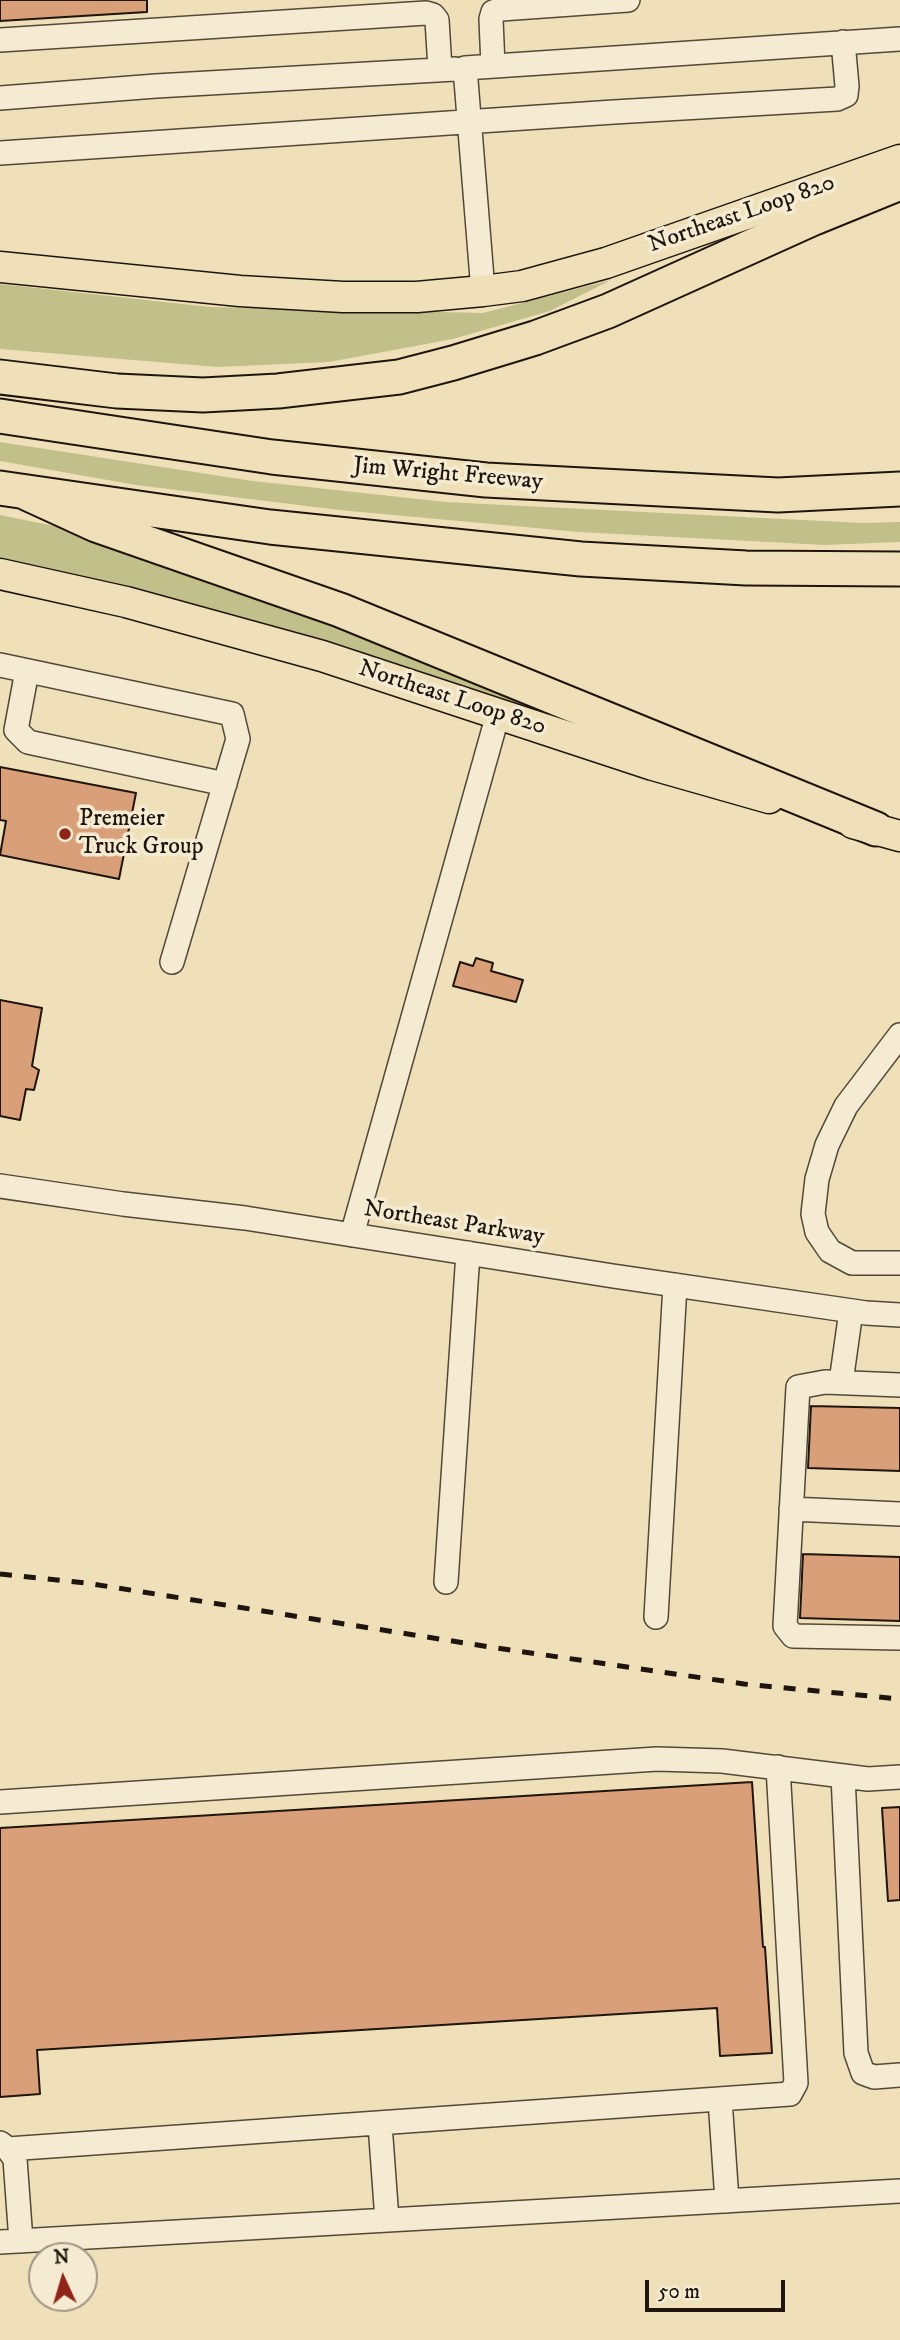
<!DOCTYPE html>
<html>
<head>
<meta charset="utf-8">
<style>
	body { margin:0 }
	#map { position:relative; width:900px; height:2340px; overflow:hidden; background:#f0e0b9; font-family:"IM FELL DW Pica",serif }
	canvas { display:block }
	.north { position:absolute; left:28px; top:2242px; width:70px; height:70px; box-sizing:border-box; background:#f5ebd2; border:2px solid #9f9584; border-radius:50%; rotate:356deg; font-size:19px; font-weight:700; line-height:28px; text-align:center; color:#1f150e }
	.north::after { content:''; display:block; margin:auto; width:24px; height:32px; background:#8f2418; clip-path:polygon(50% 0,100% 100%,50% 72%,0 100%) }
	.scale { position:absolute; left:645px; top:2280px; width:140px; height:32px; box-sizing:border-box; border:4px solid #1f150e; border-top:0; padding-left:9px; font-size:21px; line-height:24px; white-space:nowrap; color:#1f150e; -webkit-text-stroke:5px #f5ebd2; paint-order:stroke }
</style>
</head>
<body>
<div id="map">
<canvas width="900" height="2340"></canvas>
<div class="north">N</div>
<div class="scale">50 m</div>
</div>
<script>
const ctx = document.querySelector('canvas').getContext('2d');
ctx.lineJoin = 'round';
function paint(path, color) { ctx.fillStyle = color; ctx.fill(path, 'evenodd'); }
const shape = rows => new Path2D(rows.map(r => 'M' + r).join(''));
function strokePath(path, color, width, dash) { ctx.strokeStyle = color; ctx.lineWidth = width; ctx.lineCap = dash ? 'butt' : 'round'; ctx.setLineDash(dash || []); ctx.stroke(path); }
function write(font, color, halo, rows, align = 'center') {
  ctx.font = font + ' "IM FELL DW Pica",serif'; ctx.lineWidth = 7; ctx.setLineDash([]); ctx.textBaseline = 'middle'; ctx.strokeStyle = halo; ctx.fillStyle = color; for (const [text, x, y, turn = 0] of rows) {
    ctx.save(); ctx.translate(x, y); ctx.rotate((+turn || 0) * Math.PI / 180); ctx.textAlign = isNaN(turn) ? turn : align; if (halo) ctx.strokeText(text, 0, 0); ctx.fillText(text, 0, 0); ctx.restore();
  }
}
const green = shape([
	[611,280,550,311,453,339,329,362,218,367,0,349,0,284,210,307,483,313],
	[0,442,253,481,446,502,862,523,900,522,900,542,824,545,579,532,339,510,136,485,0,461],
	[0,515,59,527,284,605,570,724,53,571,0,559]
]);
const building = shape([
	[0,0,147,0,147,12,0,21,0,0],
	[0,767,136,793,119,879,0,855,6,821,0,820,0,767],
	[476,958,493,963,491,971,523,980,516,1002,453,986,460,962,473,966,476,958],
	[0,1000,42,1008,32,1066,39,1070,34,1090,26,1089,20,1120,0,1116,0,1000],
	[811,1406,900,1408,900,1471,808,1468,811,1406],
	[803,1554,900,1557,900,1621,800,1618,803,1554],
	[752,1782,763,1947,765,1947,772,2053,720,2056,717,2008,37,2050,40,2094,0,2097,0,1828,752,1782],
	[900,1807,900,1900,888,1901,882,1808,900,1807]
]);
const minor = shape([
	[0,40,426,13,433,15,437,20,440,69],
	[493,66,491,19,493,12,501,9,628,0],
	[0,98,156,86,455,69],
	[0,153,614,112,837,99,846,95,847,86,843,42],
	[483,291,465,68,900,39],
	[0,665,232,714,238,739,172,962],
	[27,671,16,730,28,742,225,784],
	[900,1035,846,1106,827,1145,817,1179,813,1214,817,1232,830,1251,852,1263,900,1263],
	[0,1186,123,1204,245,1218,613,1276,866,1313,900,1315],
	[352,1235,498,714],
	[841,1382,851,1311],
	[900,1385,825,1382,798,1387,785,1626,793,1636,900,1638],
	[791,1509,900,1514],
	[446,1582,468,1253],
	[656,1617,675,1285],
	[843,1776,856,2053,863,2073,874,2077,900,2075],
	[0,1802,657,1759,722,1761,868,1779,900,1777],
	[720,2099,727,2201],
	[380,2124,387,2220],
	[0,2143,8,2149,15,2159,21,2241],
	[8,2149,790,2094,796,2083,778,1767],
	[0,2242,900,2191]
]);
const major = shape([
	[0,267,240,291,343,297,417,297,483,291,522,286,606,263,900,160],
	[0,574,126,602,322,656,653,765,769,798],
	[853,823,900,836]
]);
const highway = shape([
	[0,377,117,391,203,395,278,391,399,377,453,363,535,338,608,311,814,218,900,183],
	[0,416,272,457,486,480,778,495,900,489],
	[0,488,270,527,581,559,746,568,900,569],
	[24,492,96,525,340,610,876,829]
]);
const rail = shape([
	[0,1574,86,1583,490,1647,744,1684,900,1699]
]);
const markers = [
	[65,834,7,"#8f2418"]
];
const streetNames = [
	["Northeast Loop 820",742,215,-19],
	["Jim Wright Freeway",448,475,5],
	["Northeast Loop 820",452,699,18],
	["Northeast Parkway",454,1224,9]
];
const poiNames = [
	["Premeier",79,820],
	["Truck Group",79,848]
];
paint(green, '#c1c08a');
paint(building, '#d99f78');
strokePath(building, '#1f150e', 2);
strokePath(minor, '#534839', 26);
strokePath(major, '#1f150e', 33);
strokePath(highway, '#1f150e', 37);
strokePath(minor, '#f5ebd2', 23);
strokePath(major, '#f0e0b9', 30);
strokePath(highway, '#f0e0b9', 33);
strokePath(rail, '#1f150e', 5, [12, 12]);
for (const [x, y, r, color] of markers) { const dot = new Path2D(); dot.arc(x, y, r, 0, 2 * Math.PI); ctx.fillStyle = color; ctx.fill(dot); strokePath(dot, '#f5ebd2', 2.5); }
write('24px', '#1f150e', '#f5ebd2', streetNames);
write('24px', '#1f150e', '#f5ebd2', poiNames, 'left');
</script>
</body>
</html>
